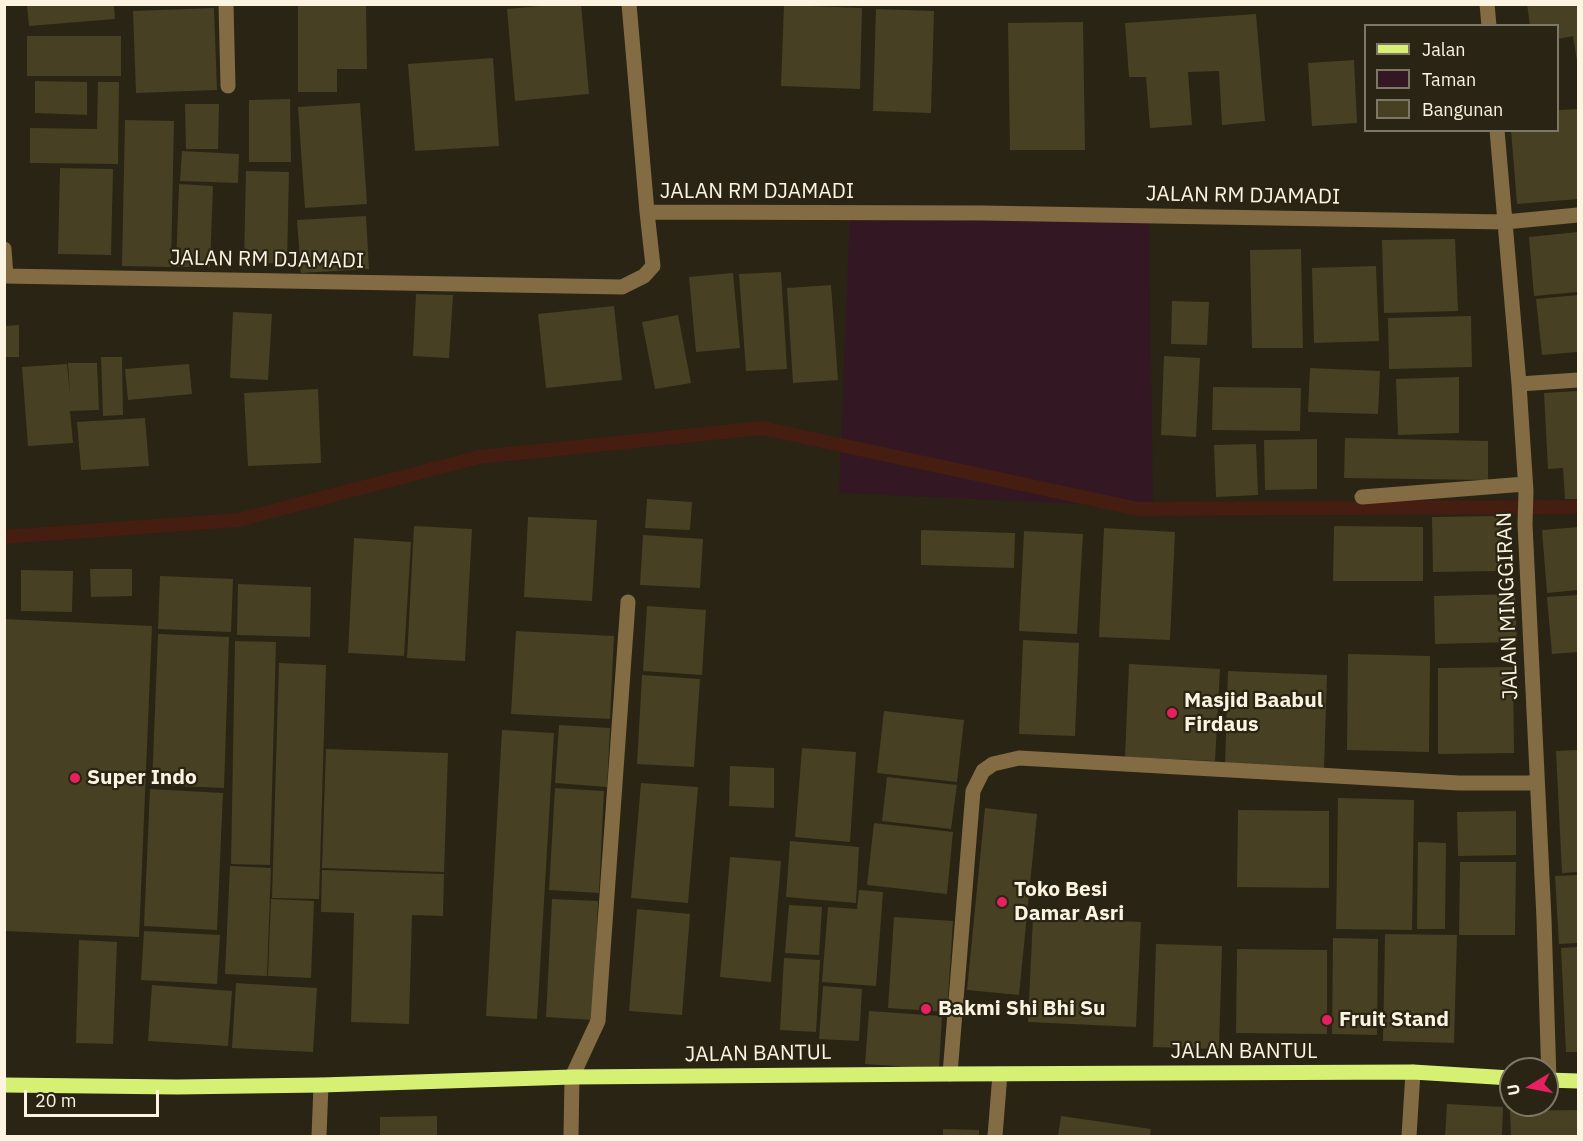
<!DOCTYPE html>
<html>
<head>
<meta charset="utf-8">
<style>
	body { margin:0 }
	#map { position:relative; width:1583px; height:1141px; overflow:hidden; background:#292414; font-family:"IBM Plex Sans",sans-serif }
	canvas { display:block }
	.frame { position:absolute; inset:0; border:6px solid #fcf3e0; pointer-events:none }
	.legend { position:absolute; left:1364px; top:24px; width:195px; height:108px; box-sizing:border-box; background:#292414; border:2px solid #7d7766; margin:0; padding:8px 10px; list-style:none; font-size:18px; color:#fcf3e0 }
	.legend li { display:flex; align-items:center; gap:12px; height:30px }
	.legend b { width:30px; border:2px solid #7d7766 }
	.north { position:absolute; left:1499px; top:1057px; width:60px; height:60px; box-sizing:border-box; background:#292414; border:2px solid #7d7766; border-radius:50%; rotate:260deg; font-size:16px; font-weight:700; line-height:24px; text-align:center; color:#fcf3e0 }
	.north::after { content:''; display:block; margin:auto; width:21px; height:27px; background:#e72160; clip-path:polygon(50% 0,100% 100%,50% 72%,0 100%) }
	.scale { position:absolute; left:24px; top:1090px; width:135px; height:27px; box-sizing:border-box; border:3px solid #fcf3e0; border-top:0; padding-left:8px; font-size:18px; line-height:21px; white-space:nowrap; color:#fcf3e0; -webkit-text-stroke:4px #292414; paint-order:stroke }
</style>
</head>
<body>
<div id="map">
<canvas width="1583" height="1141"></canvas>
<div class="frame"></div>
<ul class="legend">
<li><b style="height:8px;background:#d6f073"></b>Jalan</li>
<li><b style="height:16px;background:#331824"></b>Taman</li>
<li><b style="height:16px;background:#484022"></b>Bangunan</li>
</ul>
<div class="north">U</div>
<div class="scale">20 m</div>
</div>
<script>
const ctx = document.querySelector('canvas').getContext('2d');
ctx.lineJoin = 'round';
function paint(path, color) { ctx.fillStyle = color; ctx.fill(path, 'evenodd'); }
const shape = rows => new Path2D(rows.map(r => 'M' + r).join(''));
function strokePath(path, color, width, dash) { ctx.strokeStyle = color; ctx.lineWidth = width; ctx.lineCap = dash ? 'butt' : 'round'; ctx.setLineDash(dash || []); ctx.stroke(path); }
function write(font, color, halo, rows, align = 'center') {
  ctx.font = font + ' "IBM Plex Sans",sans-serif'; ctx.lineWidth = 4.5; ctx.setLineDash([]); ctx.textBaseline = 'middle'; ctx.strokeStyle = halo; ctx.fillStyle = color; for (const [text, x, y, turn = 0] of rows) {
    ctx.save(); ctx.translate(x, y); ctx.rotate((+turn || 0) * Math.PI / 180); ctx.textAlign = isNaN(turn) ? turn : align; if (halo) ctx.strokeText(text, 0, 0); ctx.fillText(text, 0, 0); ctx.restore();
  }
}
const green = shape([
	[850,213,1149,214,1153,507,839,493]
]);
const stream = shape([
	[4,537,238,520,479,457,762,428,1138,509,1578,507]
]);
const building = shape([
	[298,4,366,4,367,69,337,69,337,92,298,92],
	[562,4,581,4,589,94,515,101,507,9],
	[1527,4,1578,4,1578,67,1573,36,1558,39,1558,26,1530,26],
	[27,5,114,5,115,19,29,26],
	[784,5,862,8,860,89,781,86],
	[214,8,217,90,136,93,133,11],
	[876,9,934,11,931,113,873,111],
	[1256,14,1265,121,1222,125,1219,71,1188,72,1192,125,1150,128,1146,77,1129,77,1125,23],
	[1083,22,1085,150,1010,150,1008,23],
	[27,36,121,36,121,76,27,76],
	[493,58,499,146,415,151,408,64],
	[1354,60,1357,123,1312,126,1308,63],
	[35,81,87,82,87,115,35,113],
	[98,82,119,82,118,164,30,163,30,128,97,129],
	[290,99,291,162,249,162,249,100],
	[360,103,367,204,305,208,298,107],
	[185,104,219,104,218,149,186,149],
	[1578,109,1578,199,1517,204,1511,130,1558,130,1558,110],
	[125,120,174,121,171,267,122,266],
	[182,151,239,154,238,183,180,181],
	[60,168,113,169,111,255,58,254],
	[246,171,289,172,287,264,244,262],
	[179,184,213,186,210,267,176,267],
	[366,216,369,269,301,273,297,220],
	[1578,232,1578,292,1534,296,1529,237],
	[1455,239,1458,311,1384,313,1382,240],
	[1301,249,1303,348,1252,348,1250,250],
	[1376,266,1379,341,1314,343,1312,268],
	[781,272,787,369,746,371,739,274],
	[733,273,740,348,696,352,689,277],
	[831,285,838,380,793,383,787,288],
	[416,294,453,295,449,358,413,356],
	[1578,295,1578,352,1542,355,1536,299],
	[1172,301,1209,302,1207,345,1171,344],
	[614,306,622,380,546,388,538,314],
	[233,312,272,314,268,380,230,378],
	[678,315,691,383,655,389,642,322],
	[1471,316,1472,367,1389,369,1388,318],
	[19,325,19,357,4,357,4,326],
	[1164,356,1200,358,1196,437,1161,435],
	[101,357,122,357,123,415,103,416],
	[68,363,97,363,99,410,70,411,73,443,28,446,22,367,67,364,70,394],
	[189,364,192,394,128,400,125,369],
	[1310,368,1380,371,1378,414,1308,412],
	[1459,377,1459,433,1398,435,1396,379],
	[1213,387,1301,388,1300,431,1212,430],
	[318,389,321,463,248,466,244,393],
	[1578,391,1578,499,1565,499,1563,468,1548,469,1544,393],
	[145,418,149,466,81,470,77,422],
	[1345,438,1488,441,1488,480,1344,478],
	[1317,439,1317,489,1265,490,1264,440],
	[1256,444,1258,495,1216,497,1214,445],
	[647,499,692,502,690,530,645,528],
	[1501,516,1501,571,1433,572,1432,517],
	[528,517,597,520,592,601,524,597],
	[414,526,472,529,465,661,407,658],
	[1334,526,1423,527,1423,581,1333,581],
	[1578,527,1578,590,1547,593,1542,530],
	[1104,528,1175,532,1170,640,1099,637],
	[921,530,1015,533,1014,568,921,565],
	[1024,531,1083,534,1077,634,1019,631],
	[643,535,703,539,700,588,640,585],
	[354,538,411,542,404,656,348,653],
	[90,569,132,569,132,596,91,597],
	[21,570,73,571,72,612,21,611],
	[160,576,233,579,231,632,158,629],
	[238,584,311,587,310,637,237,635],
	[1515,594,1517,642,1435,644,1434,596],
	[1578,595,1578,652,1552,654,1547,597],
	[647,606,706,610,702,675,643,671],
	[4,619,152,626,139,937,4,931],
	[516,631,614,636,610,719,511,714],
	[158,634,229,637,224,788,152,785],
	[1023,640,1079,643,1075,736,1019,734],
	[235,641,276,642,270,865,231,864],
	[1348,654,1430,656,1429,752,1347,750],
	[279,663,326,665,319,899,272,898],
	[1129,664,1220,669,1215,761,1125,757],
	[1513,667,1514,753,1438,754,1438,668],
	[1228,671,1327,675,1324,769,1225,765],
	[642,675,700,679,694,767,637,764],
	[884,711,964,720,957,782,877,773],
	[559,725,610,728,607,787,555,783],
	[502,730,554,733,537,1019,486,1016],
	[802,748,856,752,850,842,795,837],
	[326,749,448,753,444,872,322,868],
	[1578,750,1578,872,1562,873,1556,751],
	[730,766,774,768,774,808,729,806],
	[887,777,957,785,951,829,882,821],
	[641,783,698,787,688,903,631,898],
	[555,788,604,791,599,893,549,890],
	[150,789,223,793,217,930,144,926],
	[1338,798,1414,800,1412,930,1336,929],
	[985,808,1037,814,1019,995,967,990],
	[1238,810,1329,811,1329,888,1237,887],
	[1516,811,1516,855,1458,856,1457,812],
	[874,823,953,832,947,894,867,885],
	[790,841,859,847,856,903,786,897],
	[1418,842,1446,843,1445,929,1417,929],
	[730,857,781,861,771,982,720,977],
	[1460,862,1516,862,1515,935,1459,935],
	[230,866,271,868,267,976,225,974],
	[322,870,444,874,443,916,412,915,409,1024,351,1022,354,913,321,912],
	[1578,875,1578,943,1559,944,1555,876],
	[859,890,883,892,876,986,822,982,828,907,857,909],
	[271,899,314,901,311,978,268,976],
	[552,899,598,901,593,1020,546,1017],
	[789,905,822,907,819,955,785,953],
	[637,909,690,914,682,1015,629,1011],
	[894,917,953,921,947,1012,888,1008],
	[1033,917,1141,922,1136,1027,1028,1022],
	[144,931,220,935,217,984,141,980],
	[1385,934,1457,935,1454,1043,1383,1041],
	[1333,938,1378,939,1377,1035,1332,1034],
	[79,940,117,942,113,1044,76,1043],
	[1156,944,1222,946,1219,1049,1153,1047],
	[1578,947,1578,1052,1566,1052,1561,948],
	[1237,949,1327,950,1327,1034,1236,1033],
	[784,958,820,960,816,1032,780,1030],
	[236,983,317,988,313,1052,232,1048],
	[152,985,232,991,228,1046,148,1041],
	[823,986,862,989,859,1041,819,1039],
	[869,1011,942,1016,939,1069,865,1064],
	[1447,1104,1503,1107,1502,1136,1445,1136],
	[1578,1110,1578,1136,1511,1136,1510,1111],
	[437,1116,437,1136,380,1136,380,1117],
	[1061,1116,1151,1129,1150,1136,1058,1136],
	[943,1129,979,1130,979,1136,943,1136]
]);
const minor = shape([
	[226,4,228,86],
	[629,4,647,212],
	[1487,4,1489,26],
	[1497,130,1519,384,1526,491,1525,524,1544,919,1549,1080],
	[4,249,6,276],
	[4,276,622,287,644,276,653,266,647,212,983,213,1505,222,1578,215],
	[1519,384,1578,380],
	[1362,497,1525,484],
	[950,1074,973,791,983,771,993,764,1019,758,1459,783,1537,783],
	[319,1136,321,1085],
	[571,1136,572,1077,598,1021,628,602],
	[995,1136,1000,1074],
	[1409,1136,1413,1072]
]);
const major = shape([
	[1547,1080,1578,1081],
	[4,1085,177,1087,321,1085,572,1077,950,1074,1413,1072,1511,1078]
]);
const markers = [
	[1172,713,6,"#e72160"],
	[75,778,6,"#e72160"],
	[1002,902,6,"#e72160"],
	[926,1009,6,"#e72160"],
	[1327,1020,6,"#e72160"]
];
const streetNames = [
	["JALAN RM DJAMADI",757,192],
	["JALAN RM DJAMADI",1243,196,1],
	["JALAN RM DJAMADI",267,260,1],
	["JALAN MINGGIRAN",1508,606,-92],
	["JALAN BANTUL",1244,1052],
	["JALAN BANTUL",758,1054,-1]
];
const poiNames = [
	["Masjid Baabul",1184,701],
	["Firdaus",1184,725],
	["Super Indo",87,778],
	["Toko Besi",1014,890],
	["Damar Asri",1014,914],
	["Bakmi Shi Bhi Su",938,1009],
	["Fruit Stand",1339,1020]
];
paint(green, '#331824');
strokePath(stream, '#451d11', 14);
paint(building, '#484022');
strokePath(minor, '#836b44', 15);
strokePath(major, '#d6f073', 15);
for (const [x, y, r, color] of markers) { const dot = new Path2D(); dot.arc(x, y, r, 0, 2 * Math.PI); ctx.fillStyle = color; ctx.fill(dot); strokePath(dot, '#292414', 2); }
write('21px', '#fcf3e0', '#292414', streetNames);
write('bold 21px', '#fcf3e0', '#292414', poiNames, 'left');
</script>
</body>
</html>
